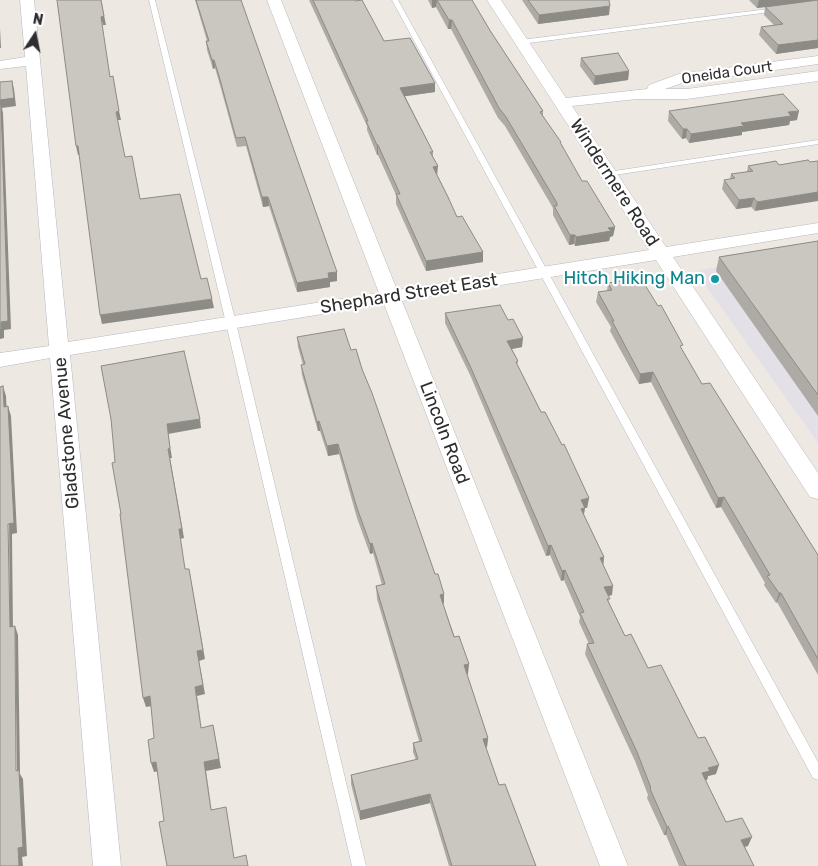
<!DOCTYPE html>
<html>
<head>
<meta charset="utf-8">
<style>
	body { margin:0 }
	#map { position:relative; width:818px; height:866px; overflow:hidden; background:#eee8e2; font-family:Rubik,sans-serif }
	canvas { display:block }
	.north { position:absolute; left:10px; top:10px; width:50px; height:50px; -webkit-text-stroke:4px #fff; paint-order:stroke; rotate:11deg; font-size:14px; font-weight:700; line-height:20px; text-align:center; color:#2e2e2e }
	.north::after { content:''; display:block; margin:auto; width:18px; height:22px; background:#2e2e2e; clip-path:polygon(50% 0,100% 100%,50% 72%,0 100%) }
</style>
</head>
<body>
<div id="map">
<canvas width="818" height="866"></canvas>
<div class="north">N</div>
</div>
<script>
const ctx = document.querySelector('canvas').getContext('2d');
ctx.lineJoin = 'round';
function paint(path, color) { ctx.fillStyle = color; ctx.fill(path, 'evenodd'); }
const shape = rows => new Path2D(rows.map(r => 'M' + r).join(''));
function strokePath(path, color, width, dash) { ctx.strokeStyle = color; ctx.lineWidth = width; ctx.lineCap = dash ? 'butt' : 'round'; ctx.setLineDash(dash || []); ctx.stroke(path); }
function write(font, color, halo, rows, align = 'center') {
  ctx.font = font + ' Rubik,sans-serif'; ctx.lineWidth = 4.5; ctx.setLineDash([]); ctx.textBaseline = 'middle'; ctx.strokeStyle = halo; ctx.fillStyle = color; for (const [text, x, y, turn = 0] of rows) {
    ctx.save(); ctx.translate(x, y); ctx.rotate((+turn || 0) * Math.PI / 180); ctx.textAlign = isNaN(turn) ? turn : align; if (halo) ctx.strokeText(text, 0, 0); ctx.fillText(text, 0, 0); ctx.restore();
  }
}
const industrial = shape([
	[818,250,818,443,695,271]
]);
const lane = shape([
	[149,0,155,0,236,323,366,866,352,866,226,323,149,0],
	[392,0,398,0,818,762,818,780,813,778,392,0],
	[776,8,779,10,778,11,521,44,518,42,521,40,776,8],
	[818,140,818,144,608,176,604,174,608,172,818,140]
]);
const street = shape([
	[20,0,34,0,68,342,379,293,267,0,281,0,397,290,649,250,487,0,501,0,566,98,647,89,649,85,679,74,818,56,818,64,682,83,665,89,687,89,818,71,818,81,687,99,637,99,572,106,666,247,818,223,818,233,673,257,818,473,818,499,810,497,656,260,402,301,628,866,600,866,384,304,70,355,121,866,93,866,50,358,0,367,0,353,49,346,26,66,0,69,0,61,25,57,20,0]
]);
const wall = shape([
	[195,0,241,0,337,281,330,282,330,287,297,292,269,206,263,207,246,146,237,147,220,85,215,68,213,69,207,50,206,41,207,41],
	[309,0,354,0,384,41,435,92,405,96,433,152,433,157,437,175,448,197,457,217,483,252,483,262,426,271,396,204,396,195,378,155,377,155,367,130,367,126],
	[428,0,472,0,491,32,543,111,543,116,561,145,582,181,615,227,613,236,610,237,609,241,575,246,574,244,569,245,553,215,553,208,505,126,498,118,451,29,448,29,436,7,432,8],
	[522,0,609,0,609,15,538,24],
	[749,0,818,0,818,48,776,54,759,35,761,27,774,25,764,15,765,7,757,8],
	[581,58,629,71,628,80,594,85,580,66],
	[669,111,797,120,790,121,789,125,742,132,742,135,689,143,686,138,682,139,668,121],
	[776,161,755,211,751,207,736,209,722,189,724,180,730,179,731,174,747,172,748,166],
	[818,241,818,416,716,271,719,257],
	[608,283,682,350,702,384,818,555,818,675,777,602,776,603,764,585,765,583,721,507,716,508,651,382,639,384,610,331,611,327,596,302,598,292,607,291],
	[445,313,522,347,512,349,518,361,517,365,541,412,589,498,587,508,585,508,584,515,604,557,603,565,612,595,608,596,609,603,625,636,648,668,716,774,708,776,707,780,705,780,726,822,748,846,745,847,754,866,679,866,666,835,664,835,647,798,648,795,635,761,585,654,587,644,589,644,579,622,580,617,564,580,561,581,550,555,546,556,471,377,445,323],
	[297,337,351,350,362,369,435,574,444,594,444,603,443,604,468,674,467,674,488,738,487,747,486,748,499,785,536,866,449,866,430,803,360,820,351,784,351,775,416,760,413,752,413,743,419,741,377,599,376,586,382,585,373,553,370,554,357,518,339,454,328,456,320,431,318,431,302,375,301,365,303,365,298,347]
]);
const shadedWall = shape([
	[101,0,106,25,103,25,101,17],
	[432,0,437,0,436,7,432,8],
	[759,0,818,0,818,1,757,8],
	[610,6,609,15,538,24,539,15],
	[449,20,452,20,451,29,448,29],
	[0,28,1,48,0,48],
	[818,40,818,48,776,54,778,45],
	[212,60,214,60,215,68,213,69],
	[629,71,628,80,594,85,595,76],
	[12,81,14,89,16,106,2,108,3,113,11,329,4,330,4,338,0,339,0,100],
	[435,83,435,92,400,97,400,88],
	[119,111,121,120,118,120,116,112],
	[799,111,797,120,790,121,789,125,742,132,742,135,689,143,691,134,741,123,788,112],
	[683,129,687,129,686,138,682,139],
	[377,145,378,145,378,155,377,155],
	[76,146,78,146,80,155,78,155],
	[438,166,437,176,433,167],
	[818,192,818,201,755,211,757,202],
	[262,197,268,197,269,206,263,207],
	[754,198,751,207,736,209,739,200],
	[615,227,613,236,610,237,609,241,575,246,576,237,608,228],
	[570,235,575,235,574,244,569,245],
	[483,252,483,262,426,271,426,261],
	[337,272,337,281,330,282,330,287,297,292,297,283,328,273],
	[212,299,214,308,102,324,100,315],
	[523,338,522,347,507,350,507,341],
	[653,372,651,382,639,384,640,374],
	[3,386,6,396,7,417,4,407],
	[8,406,11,416,17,533,12,534,13,636,10,627],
	[200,419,201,428,168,434,172,458,170,458,184,538,180,539,179,529,168,449,167,424],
	[319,421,320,431,318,431,317,422],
	[338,444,339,454,328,456,327,446],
	[724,497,721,507,716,508,718,498],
	[589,498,587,508,585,508,583,517,579,518,581,500],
	[372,543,373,553,370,554,370,544],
	[551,545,550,555,546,556,548,546],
	[604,557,603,567,600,558],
	[189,569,205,659,199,661,205,694,197,696,203,737,195,687,197,651],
	[565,570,564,580,561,581,562,571],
	[613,586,612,595,603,597,604,587],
	[779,593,781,593,777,602,776,603],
	[444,594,444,603,439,604,440,595],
	[15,626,18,635,20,774,23,779,27,856,22,857,23,866,19,866,18,848],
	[469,664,468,674,464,675,464,665],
	[150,696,152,706,146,707,143,698],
	[213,725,221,768,206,771,213,819,204,762],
	[488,738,487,747,482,748,483,739],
	[156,762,159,771,154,772,151,763],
	[719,765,716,774,708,776,707,780,699,782,702,773,708,768],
	[430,794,430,803,360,820,360,811],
	[668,826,666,835,664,835,667,827],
	[752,837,748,846,738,848,741,840]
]);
const building = shape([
	[57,0,101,0,104,16,101,17,110,77,113,76,119,111,116,112,125,157,132,156,140,199,180,194,201,279,207,278,212,299,100,315,78,146,76,146,57,0],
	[196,0,241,0,337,272,328,273,329,278,297,283,268,197,262,197,245,137,236,138,219,76,214,60,212,60,206,41,209,41,196,0],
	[313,0,354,0,355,1,362,0,384,41,410,38,435,83,400,88,433,152,430,152,438,166,433,167,448,197,457,217,462,216,483,252,426,261,396,194,400,194,378,145,377,145,366,121,368,121,313,0],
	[437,0,472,0,491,32,543,111,540,112,561,142,560,142,582,181,587,181,615,227,608,228,611,231,576,237,575,235,570,235,554,206,557,206,557,203,506,117,499,108,452,20,449,20,437,0],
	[528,0,609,0,610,6,539,15,528,0],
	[818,0,818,40,778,45,761,27,783,24,765,7,818,0],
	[618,53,629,71,595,76,581,58,618,53],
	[12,81,14,98,0,100,0,82,12,81],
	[783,94,799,111,788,112,791,116,741,123,744,126,691,134,687,129,683,129,669,111,783,94],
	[0,105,1,105,8,321,1,322,1,330,0,330,0,105],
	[808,160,810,162,818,161,818,192,757,202,754,198,739,200,724,180,735,178,731,174,753,171,748,166,776,161,779,165,808,160],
	[818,241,818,395,719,257,818,241],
	[635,278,640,285,645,285,658,306,661,305,683,345,680,346,702,384,710,383,818,555,818,659,781,593,779,593,767,576,770,575,724,497,718,498,653,372,640,374,612,321,614,321,598,292,612,290,608,283,635,278],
	[500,305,508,320,513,319,523,338,507,341,518,361,516,362,541,412,545,412,562,445,564,444,589,498,581,500,585,508,581,509,604,557,600,558,613,586,604,587,610,599,607,599,625,636,631,634,648,668,661,665,698,738,705,737,719,765,708,768,710,771,702,773,726,822,742,818,752,837,741,840,754,866,686,866,668,826,667,827,650,789,651,788,637,752,587,644,594,643,580,613,584,612,565,570,562,571,551,545,548,546,471,368,445,313,500,305],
	[344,329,351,350,356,349,362,369,372,393,435,574,438,574,444,594,440,595,454,637,459,636,469,664,464,665,488,738,483,739,499,785,505,784,536,866,452,866,430,794,360,811,351,775,418,759,413,743,422,741,377,590,376,586,385,584,372,543,370,544,357,508,338,444,327,446,319,421,317,422,301,365,305,364,297,337,344,329],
	[184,351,200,419,167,424,170,448,168,449,182,529,179,529,185,569,189,569,203,650,197,651,203,685,195,687,201,728,213,725,219,759,204,762,211,810,226,807,234,858,246,855,248,866,167,866,159,822,164,821,156,762,151,763,148,740,154,738,150,696,143,698,120,514,121,514,112,463,115,462,111,419,101,366,184,351],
	[3,386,4,407,8,406,14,523,8,524,10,627,15,626,16,771,19,770,23,847,18,848,19,866,0,866,0,387,3,386]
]);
const markers = [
	[715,279,5,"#0f9aa8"]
];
const farStreetnames = [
	["Oneida Court",727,73,-8]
];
const streetNames = [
	["Windermere Road",614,183,57],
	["Shephard Street East",409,294,-9],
	["Gladstone Avenue",67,433,-95],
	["Lincoln Road",444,433,69]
];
const cultureNames = [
	["Hitch Hiking Man",705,279]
];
paint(industrial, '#e3e1e7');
strokePath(lane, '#b5b8c0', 1);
strokePath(street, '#b5b8c0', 1);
paint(lane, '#fff');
paint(street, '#fff');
paint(wall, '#aeaaa5');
paint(shadedWall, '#8d8b86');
paint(building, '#cac6c0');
strokePath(building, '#8d8b86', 1);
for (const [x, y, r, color] of markers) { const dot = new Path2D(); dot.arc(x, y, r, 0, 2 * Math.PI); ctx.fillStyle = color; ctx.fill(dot); strokePath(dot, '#fff', 2); }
write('15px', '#2e2e2e', '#fff', farStreetnames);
write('18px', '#2e2e2e', '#fff', streetNames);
write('18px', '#0d838f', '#fff', cultureNames, 'right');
</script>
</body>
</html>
